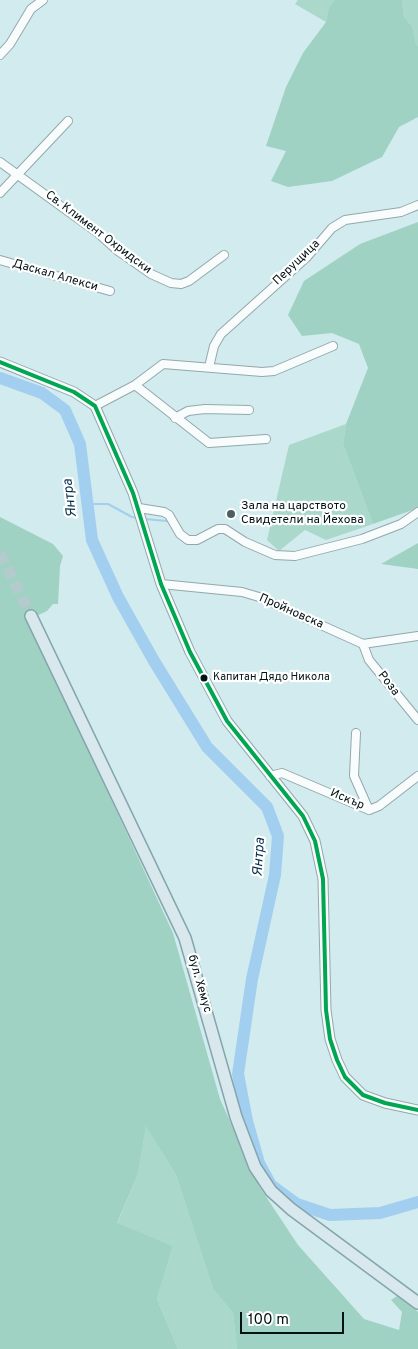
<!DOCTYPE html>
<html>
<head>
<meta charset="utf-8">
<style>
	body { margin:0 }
	#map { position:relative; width:418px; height:1349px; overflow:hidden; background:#d2ebee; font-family:Overpass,sans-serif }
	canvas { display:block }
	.scale { position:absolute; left:240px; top:1312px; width:104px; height:22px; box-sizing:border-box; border:2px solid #021315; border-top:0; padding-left:6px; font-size:15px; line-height:18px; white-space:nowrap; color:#021315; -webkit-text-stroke:4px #fff; paint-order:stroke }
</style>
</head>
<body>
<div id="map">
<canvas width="418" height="1349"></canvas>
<div class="scale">100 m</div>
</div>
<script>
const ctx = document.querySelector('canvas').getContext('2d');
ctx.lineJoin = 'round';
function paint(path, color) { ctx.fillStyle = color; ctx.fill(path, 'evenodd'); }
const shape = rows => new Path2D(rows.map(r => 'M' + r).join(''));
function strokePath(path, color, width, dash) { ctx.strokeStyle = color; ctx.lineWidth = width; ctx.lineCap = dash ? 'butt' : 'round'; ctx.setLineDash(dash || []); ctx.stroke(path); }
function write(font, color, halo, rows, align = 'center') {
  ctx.font = font + ' Overpass,sans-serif'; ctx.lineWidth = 4.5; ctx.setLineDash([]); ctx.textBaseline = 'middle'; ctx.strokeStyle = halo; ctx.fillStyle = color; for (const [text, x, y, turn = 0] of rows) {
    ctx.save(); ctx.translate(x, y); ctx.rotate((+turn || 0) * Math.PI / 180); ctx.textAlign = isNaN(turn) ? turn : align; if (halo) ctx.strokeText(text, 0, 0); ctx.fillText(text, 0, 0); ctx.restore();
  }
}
const green = shape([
	[298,0,334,0,329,7,326,22,295,4],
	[402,0,418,0,418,46,416,45,412,26,404,17],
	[346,424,343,444,373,524,326,540,305,530,279,551,267,540,289,445],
	[146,1125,176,1175,213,1289,233,1313,237,1349,178,1349,157,1299,173,1246,117,1224,138,1174]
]);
const forest = shape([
	[334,0,402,0,404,17,412,26,416,44,418,46,418,117,399,127,382,157,332,181,288,187,271,181,286,151,266,146,286,87,303,53,326,22,329,7],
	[418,222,418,508,373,524,343,444,346,424,368,368,359,344,332,333,302,336,288,315,304,281,360,244],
	[0,517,53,544,63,556,60,566,58,604,53,604,47,611,28,620,173,933,220,1099,259,1186,298,1245,364,1319,399,1330,402,1312,391,1300,397,1296,405,1300,418,1312,418,1349,237,1349,233,1313,213,1289,176,1175,146,1126,138,1174,117,1223,173,1246,157,1299,178,1349,0,1349],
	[418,543,418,569,381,564,411,547]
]);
const stream = shape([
	[87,504,108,504,132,517,138,518],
	[145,519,167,521]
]);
const river = shape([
	[0,378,42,393,65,410,80,444,92,540,118,597,154,661,207,747,267,807,278,836,275,875,252,979,238,1074,247,1121,259,1163,271,1185,297,1204,330,1215,380,1213,418,1202]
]);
const primaryTunnel = shape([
	[0,553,31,616]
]);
const minor = shape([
	[0,55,10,44,31,9,43,0],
	[0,162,98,233,118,251,151,274,171,283,181,284,189,281,224,255],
	[0,193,68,121],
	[0,260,110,291],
	[209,367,214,346,221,334,307,257,332,228,345,220,401,212,418,205],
	[135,385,209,443,266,439],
	[95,406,135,385,163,364,262,372,274,371,333,346],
	[175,418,188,411,205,409,249,410],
	[139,508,164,512,169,515,180,534,188,540,197,540,218,529,225,529,245,542,275,555,295,556,362,539,401,524,418,512],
	[161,584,242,592,259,597,363,644,418,636],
	[363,644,369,660,418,720],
	[356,733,354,776,369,810],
	[270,776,282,773,369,810,379,806,418,776]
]);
const tertiary = shape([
	[0,362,74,392,95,406,133,493,161,584,190,652,227,721,303,816,315,841,323,879,326,1010,330,1039,337,1060,345,1077,363,1095,385,1103,418,1110]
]);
const primary = shape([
	[31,616,185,938,236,1117,255,1167,271,1191,291,1209,418,1303]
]);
const bus1 = shape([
	[0,362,74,392,95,406,133,493,161,584,190,652,227,721,303,816,315,841,323,879,326,1010,330,1039,337,1060,345,1077,363,1095,385,1103,418,1110]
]);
const markers = [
	[231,514,5,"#4b5f61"],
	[204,678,4.5,"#021315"]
];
const busNames = [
	["Капитан Дядо Никола",213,678]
];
const streetNames = [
	["Св. Климент Охридски",98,233,37],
	["Перущица",297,263,-44],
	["Даскал Алекси",55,276,16],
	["Пройновска",291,612,24],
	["Роза",388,684,52],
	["Искър",347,800,23],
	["бул. Хемус",199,984,74]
];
const poiNames = [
	["Зала на царството",241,507],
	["Свидетели на Йехова",241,521]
];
const waterNames = [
	["Янтра",71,498,-97],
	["Янтра",260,857,-86]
];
paint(green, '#aad8ca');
paint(forest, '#9fd2c2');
strokePath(stream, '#a2cff0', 2);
strokePath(river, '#a2cff0', 12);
strokePath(primaryTunnel, '#b3cbcd', 11, [11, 5.5]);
strokePath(minor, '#94a8aa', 10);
strokePath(tertiary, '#94a8aa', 11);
strokePath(primary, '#84a5ad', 14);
strokePath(minor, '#f8fcfc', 8);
strokePath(tertiary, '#f8fcfc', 9);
strokePath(primary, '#d9e8ec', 11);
strokePath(bus1, '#00a651', 4);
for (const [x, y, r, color] of markers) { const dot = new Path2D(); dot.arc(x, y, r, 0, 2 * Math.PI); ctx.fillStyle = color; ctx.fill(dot); strokePath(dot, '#fff', 2); }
write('11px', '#021315', '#fff', busNames, 'left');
write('12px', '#021315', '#fff', streetNames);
write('12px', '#021315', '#fff', poiNames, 'left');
write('italic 14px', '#042e4c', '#fff', waterNames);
</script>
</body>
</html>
